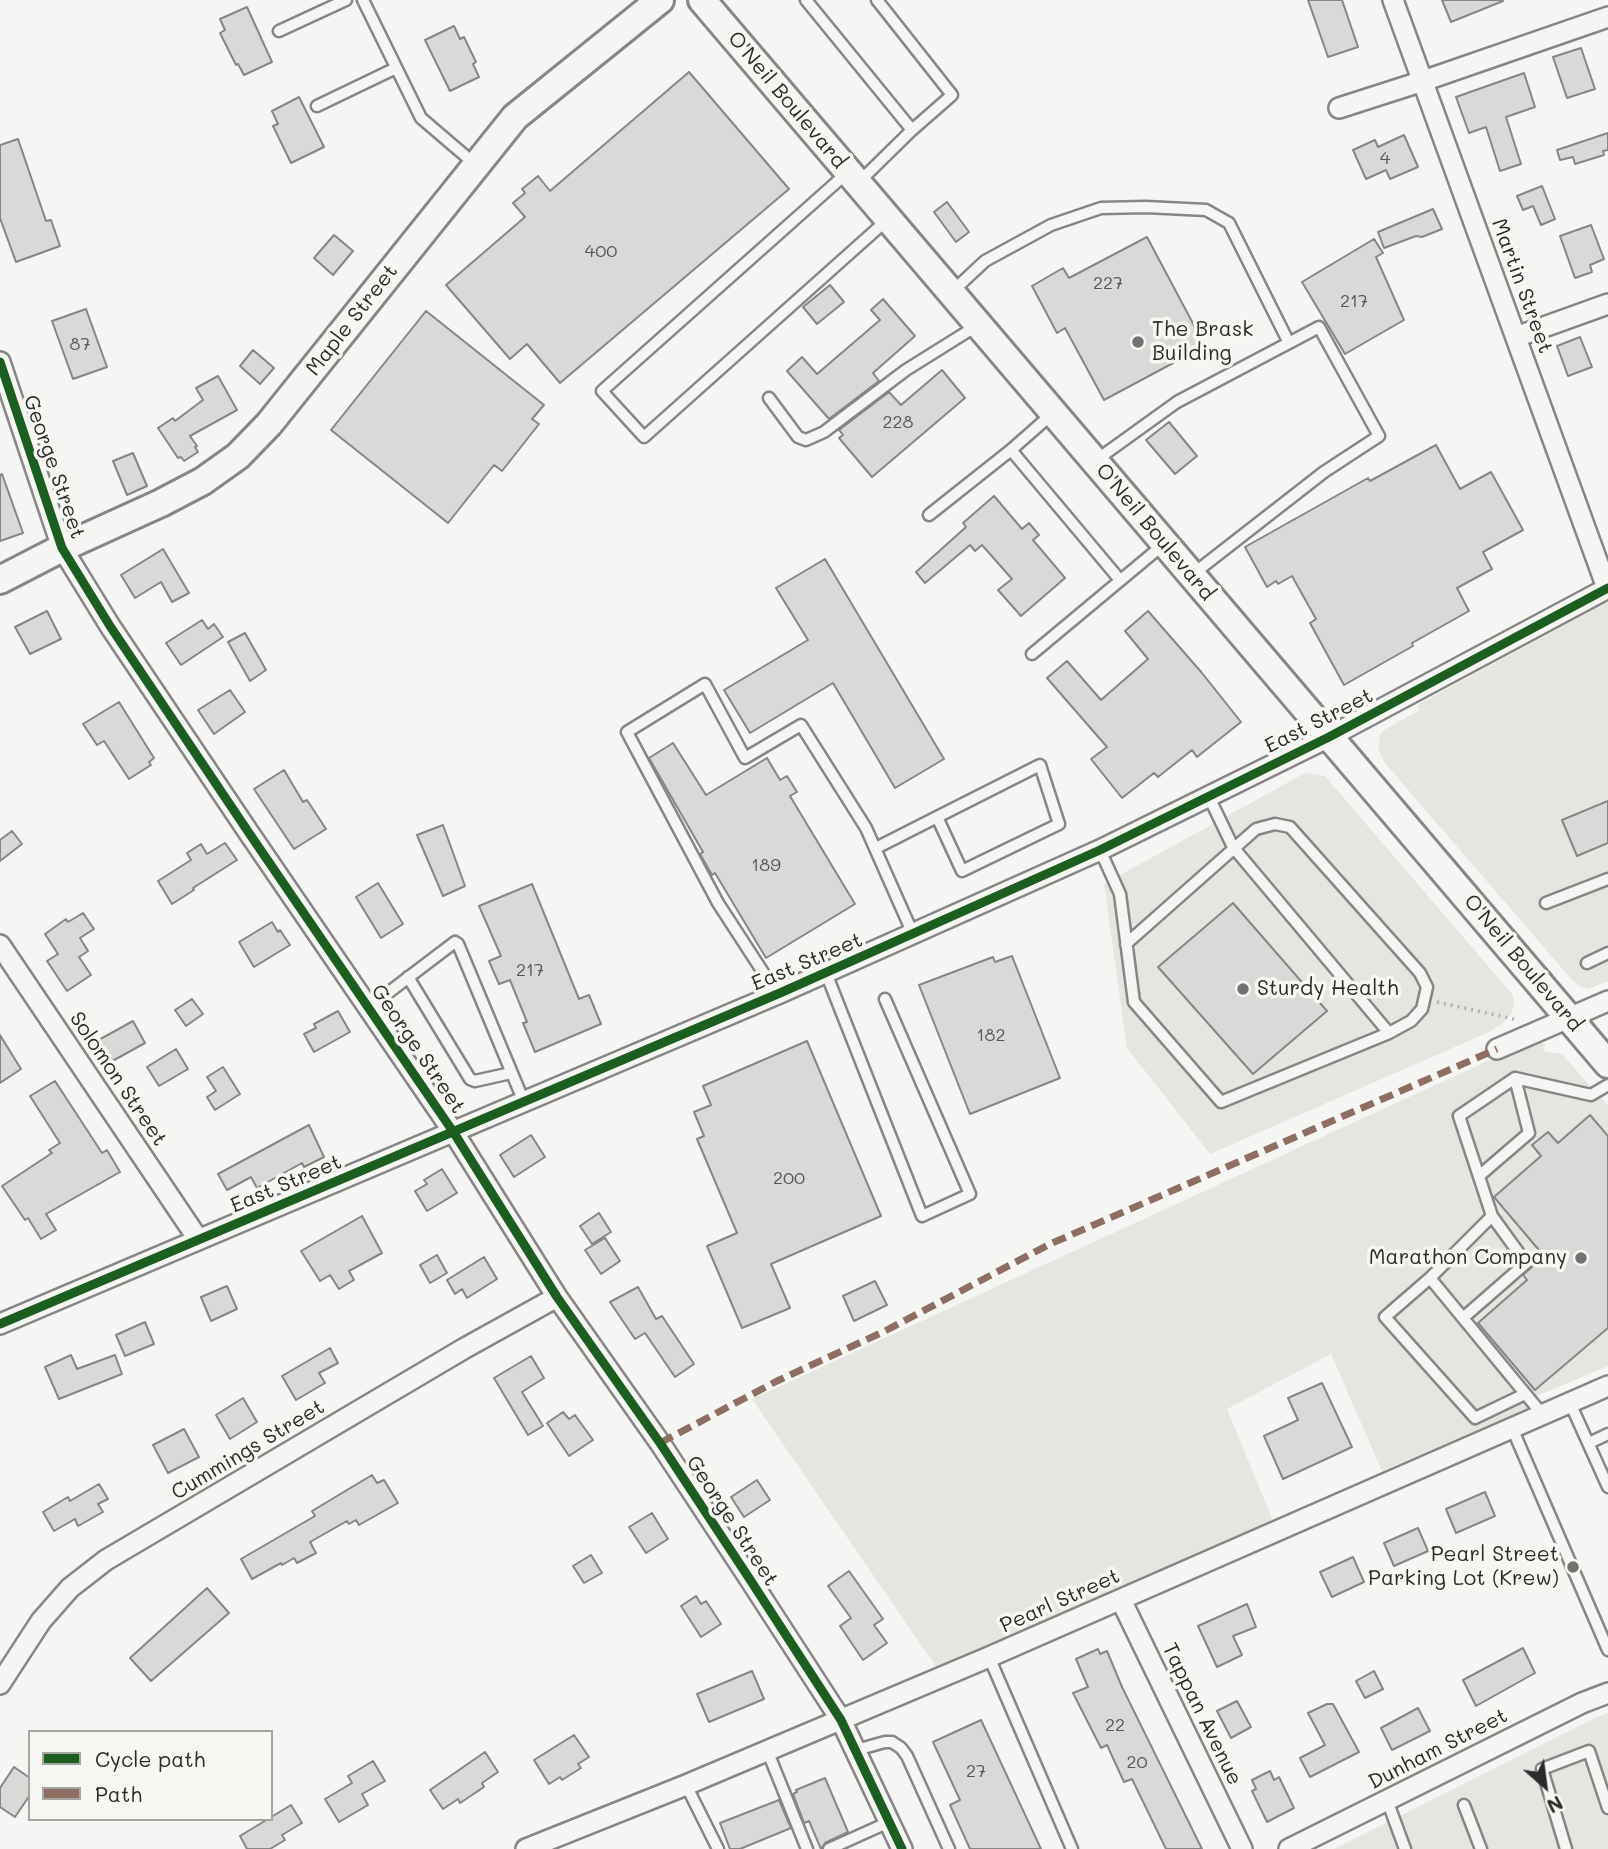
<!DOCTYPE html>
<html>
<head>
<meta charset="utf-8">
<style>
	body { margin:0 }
	#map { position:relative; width:1608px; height:1849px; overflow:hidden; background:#f5f5f3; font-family:Mali,sans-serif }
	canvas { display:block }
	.legend { position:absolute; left:28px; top:1730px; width:245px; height:91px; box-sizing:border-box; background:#f6f6f2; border:2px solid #a5a5a2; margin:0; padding:9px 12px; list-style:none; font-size:21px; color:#2b2b2b }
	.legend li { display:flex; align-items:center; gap:14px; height:35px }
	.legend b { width:35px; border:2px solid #a5a5a2 }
	.north { position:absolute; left:1510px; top:1751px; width:70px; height:70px; -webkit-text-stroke:5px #f6f6f2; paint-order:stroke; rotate:152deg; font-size:19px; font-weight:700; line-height:28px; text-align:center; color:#2b2b2b }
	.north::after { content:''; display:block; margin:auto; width:24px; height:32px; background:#2b2b2b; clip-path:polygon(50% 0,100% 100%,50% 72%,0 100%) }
</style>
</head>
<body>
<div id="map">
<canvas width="1608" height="1849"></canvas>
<ul class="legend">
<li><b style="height:9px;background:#1b5e20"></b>Cycle path</li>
<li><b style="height:9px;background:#8d6e63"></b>Path</li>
</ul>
<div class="north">N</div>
</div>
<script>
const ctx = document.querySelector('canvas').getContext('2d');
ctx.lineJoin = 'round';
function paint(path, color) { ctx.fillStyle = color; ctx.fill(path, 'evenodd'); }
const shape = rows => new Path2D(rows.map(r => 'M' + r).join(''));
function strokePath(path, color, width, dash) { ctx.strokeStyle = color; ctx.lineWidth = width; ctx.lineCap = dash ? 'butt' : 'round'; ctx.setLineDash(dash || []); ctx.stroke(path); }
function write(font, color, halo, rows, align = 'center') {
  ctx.font = font + ' Mali,sans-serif'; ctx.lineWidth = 7; ctx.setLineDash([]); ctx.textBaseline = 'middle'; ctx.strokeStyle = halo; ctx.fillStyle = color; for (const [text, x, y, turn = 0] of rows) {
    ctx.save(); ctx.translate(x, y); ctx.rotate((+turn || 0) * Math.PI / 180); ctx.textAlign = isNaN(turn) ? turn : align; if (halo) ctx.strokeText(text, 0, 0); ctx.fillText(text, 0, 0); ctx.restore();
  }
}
const built = shape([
	[1608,602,1608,981,1588,989,1581,987,1572,980,1385,763,1378,749,1380,735,1384,730,1420,710,1417,705],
	[1305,773,1325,776,1336,789,1513,995,1514,1005,1511,1014,1503,1023,1489,1032,1210,1154,1127,1048,1104,884],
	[1539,1042,1545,1044,1544,1051,1562,1054,1608,1106,1608,1366,1537,1396,1541,1403,1382,1471,1331,1354,1227,1409,1273,1521,937,1668,752,1399,1518,1047],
	[1608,1713,1608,1849,1334,1849,1599,1716]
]);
const building = shape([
	[1308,0,1342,0,1358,47,1328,57,1308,0],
	[1442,0,1502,0,1503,1,1451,22,1442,0],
	[247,7,272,62,244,75,238,64,236,65,220,33,225,30,220,19,247,7],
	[454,26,460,39,464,37,476,62,473,64,479,77,450,91,425,40,454,26],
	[1581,48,1595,89,1567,98,1553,57,1581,48],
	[689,72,789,189,560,383,527,344,510,359,446,285,525,217,513,203,525,193,522,189,538,176,550,191,689,72],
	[1524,73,1535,107,1506,117,1521,164,1500,171,1486,127,1469,133,1456,97,1524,73],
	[299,97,324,147,291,163,273,126,278,124,272,111,299,97],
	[1608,133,1608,150,1603,151,1604,155,1575,164,1573,157,1560,160,1557,150,1608,133],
	[1404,135,1418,167,1390,179,1386,170,1366,179,1353,150,1375,140,1378,147,1404,135],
	[18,139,46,221,51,220,60,246,16,262,0,218,0,145,18,139],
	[1542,186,1555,219,1541,225,1533,206,1523,210,1517,196,1542,186],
	[947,202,969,232,956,242,934,212,947,202],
	[1433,209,1442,229,1422,237,1416,236,1384,248,1378,232,1433,209],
	[1591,225,1604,259,1590,265,1592,272,1575,278,1560,236,1591,225],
	[334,235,353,251,333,275,314,258,334,235],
	[1147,237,1205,346,1104,400,1065,328,1057,333,1032,286,1063,268,1069,278,1147,237],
	[1374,239,1383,253,1376,257,1404,320,1345,354,1302,282,1374,239],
	[830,285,844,302,817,324,803,307,830,285],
	[883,299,915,336,873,373,879,381,829,419,787,371,802,357,817,374,880,320,871,310,883,299],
	[86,309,107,367,73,379,52,321,86,309],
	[426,311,544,405,532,419,539,424,502,471,494,465,448,523,331,430,426,311],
	[1580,337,1592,367,1568,376,1557,346,1580,337],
	[253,350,274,368,260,384,240,366,253,350],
	[942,370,965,398,872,477,839,438,843,435,839,430,889,392,901,405,942,370],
	[218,376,237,410,190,436,197,446,195,447,198,452,184,461,181,457,178,458,158,428,173,418,175,421,203,400,196,388,218,376],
	[1169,422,1197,456,1175,474,1146,440,1169,422],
	[1436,445,1460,489,1491,472,1523,530,1483,552,1492,569,1457,588,1469,611,1412,643,1413,646,1344,685,1310,623,1316,619,1292,576,1278,584,1276,581,1267,587,1245,547,1368,478,1370,481,1436,445],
	[133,453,147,486,127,495,113,461,133,453],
	[2,474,23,533,0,541,0,475,2,474],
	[994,496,1022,529,1029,523,1039,535,1033,540,1065,578,1021,616,998,590,1012,579,982,545,975,551,970,545,925,583,916,572,966,527,963,523,994,496],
	[163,549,189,593,172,602,161,582,135,598,121,575,163,549],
	[825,559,944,759,895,788,833,683,750,733,724,690,808,640,776,588,825,559],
	[47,611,61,639,30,654,15,627,47,611],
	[1148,611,1202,673,1241,722,1197,757,1192,750,1158,777,1154,773,1122,798,1091,759,1107,747,1047,678,1067,661,1101,700,1148,659,1125,631,1148,611],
	[202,620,208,629,214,624,223,637,181,665,166,643,202,620],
	[245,633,266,670,250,681,228,642,245,633],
	[230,690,245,712,214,734,198,710,230,690],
	[119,702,154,758,149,762,151,765,129,779,104,741,97,745,83,724,119,702],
	[673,743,706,795,767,758,780,780,787,776,797,792,790,796,855,904,766,958,715,873,712,875,700,854,703,852,649,758,673,743],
	[284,770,303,802,307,800,326,829,294,849,254,789,284,770],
	[1608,801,1608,843,1577,856,1562,820,1608,801],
	[443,825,465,886,443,896,417,835,443,825],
	[12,831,22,844,0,861,0,840,12,831],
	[225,843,237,860,193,888,194,890,172,904,158,881,191,860,187,853,201,844,207,854,225,843],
	[378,883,403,924,381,938,356,897,378,883],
	[532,884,579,999,589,995,601,1024,535,1052,523,1023,527,1022,510,980,499,984,489,961,501,956,479,906,532,884],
	[1233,903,1327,1011,1253,1074,1158,967,1233,903],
	[83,913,94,929,80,938,88,951,79,957,91,975,67,991,47,961,58,954,45,934,66,919,68,922,83,913],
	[272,922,278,932,280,930,290,945,254,967,239,942,272,922],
	[1012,956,1060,1078,970,1114,919,985,993,957,995,962,1012,956],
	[192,999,203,1014,186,1026,175,1010,192,999],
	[338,1011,350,1032,314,1052,304,1034,316,1028,314,1024,338,1011],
	[133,1021,145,1043,107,1064,95,1042,133,1021],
	[0,1035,21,1069,0,1083,0,1035],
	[807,1041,881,1216,771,1264,790,1308,742,1328,707,1246,737,1233,697,1139,704,1136,694,1112,711,1105,703,1086,807,1041],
	[176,1049,188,1069,159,1086,147,1067,176,1049],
	[223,1067,240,1094,215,1110,207,1097,216,1091,207,1077,223,1067],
	[55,1081,102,1153,107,1150,120,1172,46,1214,56,1230,41,1239,28,1218,25,1220,2,1186,52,1153,49,1150,60,1143,30,1096,55,1081],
	[1590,1115,1608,1136,1608,1328,1535,1390,1478,1323,1527,1280,1523,1275,1544,1256,1494,1197,1541,1156,1532,1145,1548,1132,1558,1143,1590,1115],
	[309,1125,324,1157,304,1167,302,1163,257,1188,251,1177,227,1190,218,1174,309,1125],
	[531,1135,545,1157,514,1177,500,1155,531,1135],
	[442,1169,457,1193,427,1211,415,1191,427,1184,424,1180,442,1169],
	[599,1213,611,1232,592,1244,580,1226,599,1213],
	[362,1216,382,1253,349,1271,354,1280,339,1289,330,1275,320,1281,301,1251,362,1216],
	[605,1238,620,1261,601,1274,585,1250,605,1238],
	[437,1255,447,1273,430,1283,420,1265,437,1255],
	[484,1257,497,1279,467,1298,462,1289,455,1294,447,1280,484,1257],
	[875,1281,887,1305,854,1321,843,1296,875,1281],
	[227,1286,237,1309,211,1321,201,1297,227,1286],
	[638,1287,656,1319,662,1316,694,1364,675,1377,645,1333,635,1339,610,1302,638,1287],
	[145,1322,154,1344,125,1356,116,1335,145,1322],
	[330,1348,338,1363,319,1373,325,1383,296,1400,282,1376,330,1348],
	[71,1355,77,1369,115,1355,122,1374,59,1399,45,1367,71,1355],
	[531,1356,544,1378,522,1392,543,1426,528,1435,494,1378,531,1356],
	[1322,1383,1352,1447,1283,1479,1264,1436,1298,1420,1288,1398,1322,1383],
	[243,1398,257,1422,230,1439,216,1415,243,1398],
	[563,1412,569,1419,575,1415,593,1440,569,1456,547,1423,563,1412],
	[184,1429,199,1457,168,1473,153,1445,184,1429],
	[372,1475,377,1483,384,1480,398,1503,359,1525,356,1520,349,1524,347,1521,310,1542,316,1553,297,1563,294,1558,282,1565,281,1563,252,1579,241,1559,315,1516,312,1511,372,1475],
	[757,1480,770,1500,744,1517,731,1497,757,1480],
	[99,1484,108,1499,98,1504,103,1512,78,1526,75,1519,54,1531,43,1512,68,1497,70,1501,99,1484],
	[1485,1492,1495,1516,1456,1533,1446,1509,1485,1492],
	[652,1513,668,1539,646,1553,629,1527,652,1513],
	[1418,1528,1428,1551,1394,1566,1384,1543,1418,1528],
	[591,1555,602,1573,584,1583,573,1566,591,1555],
	[1353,1557,1364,1582,1332,1597,1320,1572,1353,1557],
	[849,1571,883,1619,874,1625,887,1643,863,1660,840,1626,851,1618,828,1586,849,1571],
	[207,1588,229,1613,151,1681,130,1658,207,1588],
	[696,1596,701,1604,706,1601,721,1624,701,1637,681,1606,696,1596],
	[1247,1604,1256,1627,1233,1636,1242,1655,1217,1667,1198,1626,1247,1604],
	[1523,1648,1535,1673,1476,1706,1463,1680,1523,1648],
	[1098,1649,1100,1654,1107,1651,1122,1687,1202,1849,1166,1849,1132,1779,1124,1782,1107,1745,1101,1748,1073,1693,1088,1687,1076,1659,1098,1649],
	[752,1671,764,1699,709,1722,697,1694,752,1671],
	[1374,1671,1383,1689,1365,1698,1356,1681,1374,1671],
	[1237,1701,1251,1727,1231,1738,1217,1711,1237,1701],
	[1327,1704,1333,1704,1359,1752,1310,1777,1300,1758,1325,1745,1308,1713,1327,1704],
	[1418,1708,1430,1731,1392,1750,1381,1728,1418,1708],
	[981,1720,1041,1849,970,1849,950,1805,960,1800,933,1742,981,1720],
	[574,1735,589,1757,578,1764,581,1768,562,1780,560,1777,549,1784,534,1760,574,1735],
	[485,1752,498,1772,482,1783,484,1787,460,1803,458,1799,443,1809,430,1790,485,1752],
	[373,1761,385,1781,362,1794,368,1805,339,1822,325,1799,352,1783,348,1776,373,1761],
	[14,1767,30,1778,30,1795,15,1817,0,1807,0,1788,14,1767],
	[1270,1771,1274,1780,1279,1777,1294,1808,1267,1822,1252,1791,1256,1789,1252,1780,1270,1771],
	[825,1778,848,1832,825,1843,821,1849,809,1821,804,1823,793,1794,797,1792,796,1790,825,1778],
	[779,1800,791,1828,740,1849,730,1849,720,1823,779,1800],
	[291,1805,302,1823,282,1835,285,1840,270,1849,247,1849,240,1836,291,1805]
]);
const path = shape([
	[1437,1002,1514,1019]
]);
const service = shape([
	[363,0,421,118,476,165],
	[806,0,912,130,858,183],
	[877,0,952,95,912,130],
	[279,31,346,0],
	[317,106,396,68],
	[848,172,602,391,644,437,887,220],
	[953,291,985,261,1051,225,1101,208,1146,207,1206,210,1229,223,1289,343],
	[769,398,798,437,806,440,824,432,906,370,978,325],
	[1053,413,1011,450,1120,580],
	[1095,461,1177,402,1319,327,1379,436,1324,472,1193,574],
	[929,515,1011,450],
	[1032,654,1164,544],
	[876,848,937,817,1040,765,1059,824,962,871,937,817],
	[1100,850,1120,894,1134,1002,1221,1102,1389,1033,1233,847,1209,797],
	[1546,903,1608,879],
	[1126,944,1256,829,1275,824,1290,827,1420,973,1427,987,1422,1009,1411,1021,1389,1033],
	[1587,963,1608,953],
	[826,973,922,1216,970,1194,885,999],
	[408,977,470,1079,475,1081,511,1073],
	[780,993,770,983,718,903,627,732,705,684,745,758,801,725,866,828,913,934],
	[368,1008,455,942,458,944,524,1102],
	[1479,1176,1529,1133,1515,1078],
	[1430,1278,1385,1317,1475,1418,1525,1394],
	[1463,1318,1526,1263,1492,1216],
	[1570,1403,1608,1487],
	[1542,1414,1430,1278,1492,1216,1459,1116,1515,1078,1591,1095,1608,1085],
	[1512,1428,1608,1650],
	[1589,1443,1608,1434],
	[989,1657,1072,1849],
	[767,1750,807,1849],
	[856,1750,885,1742,892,1742,901,1748,907,1756,949,1849],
	[686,1785,718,1849],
	[1387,1800,1405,1849],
	[1464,1805,1481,1849],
	[829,1849,889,1822],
	[1566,1849,1542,1769,1589,1751,1608,1808]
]);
const minor = shape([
	[1393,0,1607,588],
	[1339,108,1423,81,1608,17],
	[1516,337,1608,304],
	[0,362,62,548,110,626,249,833,454,1133,557,1297,660,1443,749,1578,841,1720,902,1849],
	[0,945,198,1239],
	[1497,1049,1608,1001],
	[0,1324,780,993,1100,850,1329,737,1608,588],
	[1121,1600,1242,1849],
	[0,1684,41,1621,70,1588,106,1560,465,1348,557,1297],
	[526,1849,686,1785,989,1657,1608,1386],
	[1289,1849,1582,1703,1608,1693]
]);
const secondary = shape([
	[702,0,1608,1064],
	[0,580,62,548,161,503,203,481,238,456,269,424,515,117,660,0]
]);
const quiet = shape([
	[660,1443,777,1381,885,1331,1050,1244,1497,1049]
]);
const cycleway = shape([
	[0,362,62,548,110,626,249,833,454,1133,557,1297,660,1443,749,1578,841,1720,902,1849],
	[0,1324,780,993,1100,850,1329,737,1608,588]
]);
const markers = [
	[1138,342,7,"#727271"],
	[1243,989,7,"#727271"],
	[1581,1258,7,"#727271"],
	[1573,1567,7,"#727271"]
];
const numberNames = [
	["4",1385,158],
	["400",601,251],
	["227",1108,283],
	["217",1354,301],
	["87",80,344],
	["228",898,422],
	["189",766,865],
	["217",530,970],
	["182",991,1035],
	["200",789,1178],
	["22",1115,1725],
	["20",1137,1762],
	["27",976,1771]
];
const streetNames = [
	["O'Neil Boulevard",787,100,50],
	["Martin Street",1522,286,70],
	["Maple Street",352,320,-52],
	["George Street",54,467,71],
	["O'Neil Boulevard",1155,532,50],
	["East Street",1319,721,-27],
	["East Street",807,962,-23],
	["O'Neil Boulevard",1523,963,50],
	["George Street",418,1049,56],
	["Solomon Street",118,1079,56],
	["East Street",286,1184,-23],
	["Cummings Street",248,1450,-31],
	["George Street",732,1521,57],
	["Pearl Street",1060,1601,-24],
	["Tappan Avenue",1202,1714,64],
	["Dunham Street",1438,1749,-27]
];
const poiNames = [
	["The Brask",1152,330],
	["Building",1152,354],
	["Sturdy Health",1257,989],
	["Marathon Company",1567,1258,"right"],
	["Pearl Street",1559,1555,"right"],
	["Parking Lot (Krew)",1559,1579,"right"]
];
paint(built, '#e5e5e2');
paint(building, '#d9d9d8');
strokePath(building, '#868685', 2);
strokePath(service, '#868685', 15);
strokePath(minor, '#868685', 24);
strokePath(secondary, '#868685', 32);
strokePath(path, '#b0b0af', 3.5, [2, 5]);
strokePath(service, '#f5f5f3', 10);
strokePath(minor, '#f5f5f3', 19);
strokePath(secondary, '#f5f5f3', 26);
strokePath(quiet, '#8d6e63', 7, [14, 7]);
strokePath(cycleway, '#1b5e20', 9);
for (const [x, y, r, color] of markers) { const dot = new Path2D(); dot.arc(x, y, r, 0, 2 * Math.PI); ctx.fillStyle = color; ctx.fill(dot); strokePath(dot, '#f6f6f2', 2.5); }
write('18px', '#565656', null, numberNames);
write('21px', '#2b2b2b', '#f6f6f2', streetNames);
write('21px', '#2b2b2b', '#f6f6f2', poiNames, 'left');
</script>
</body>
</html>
